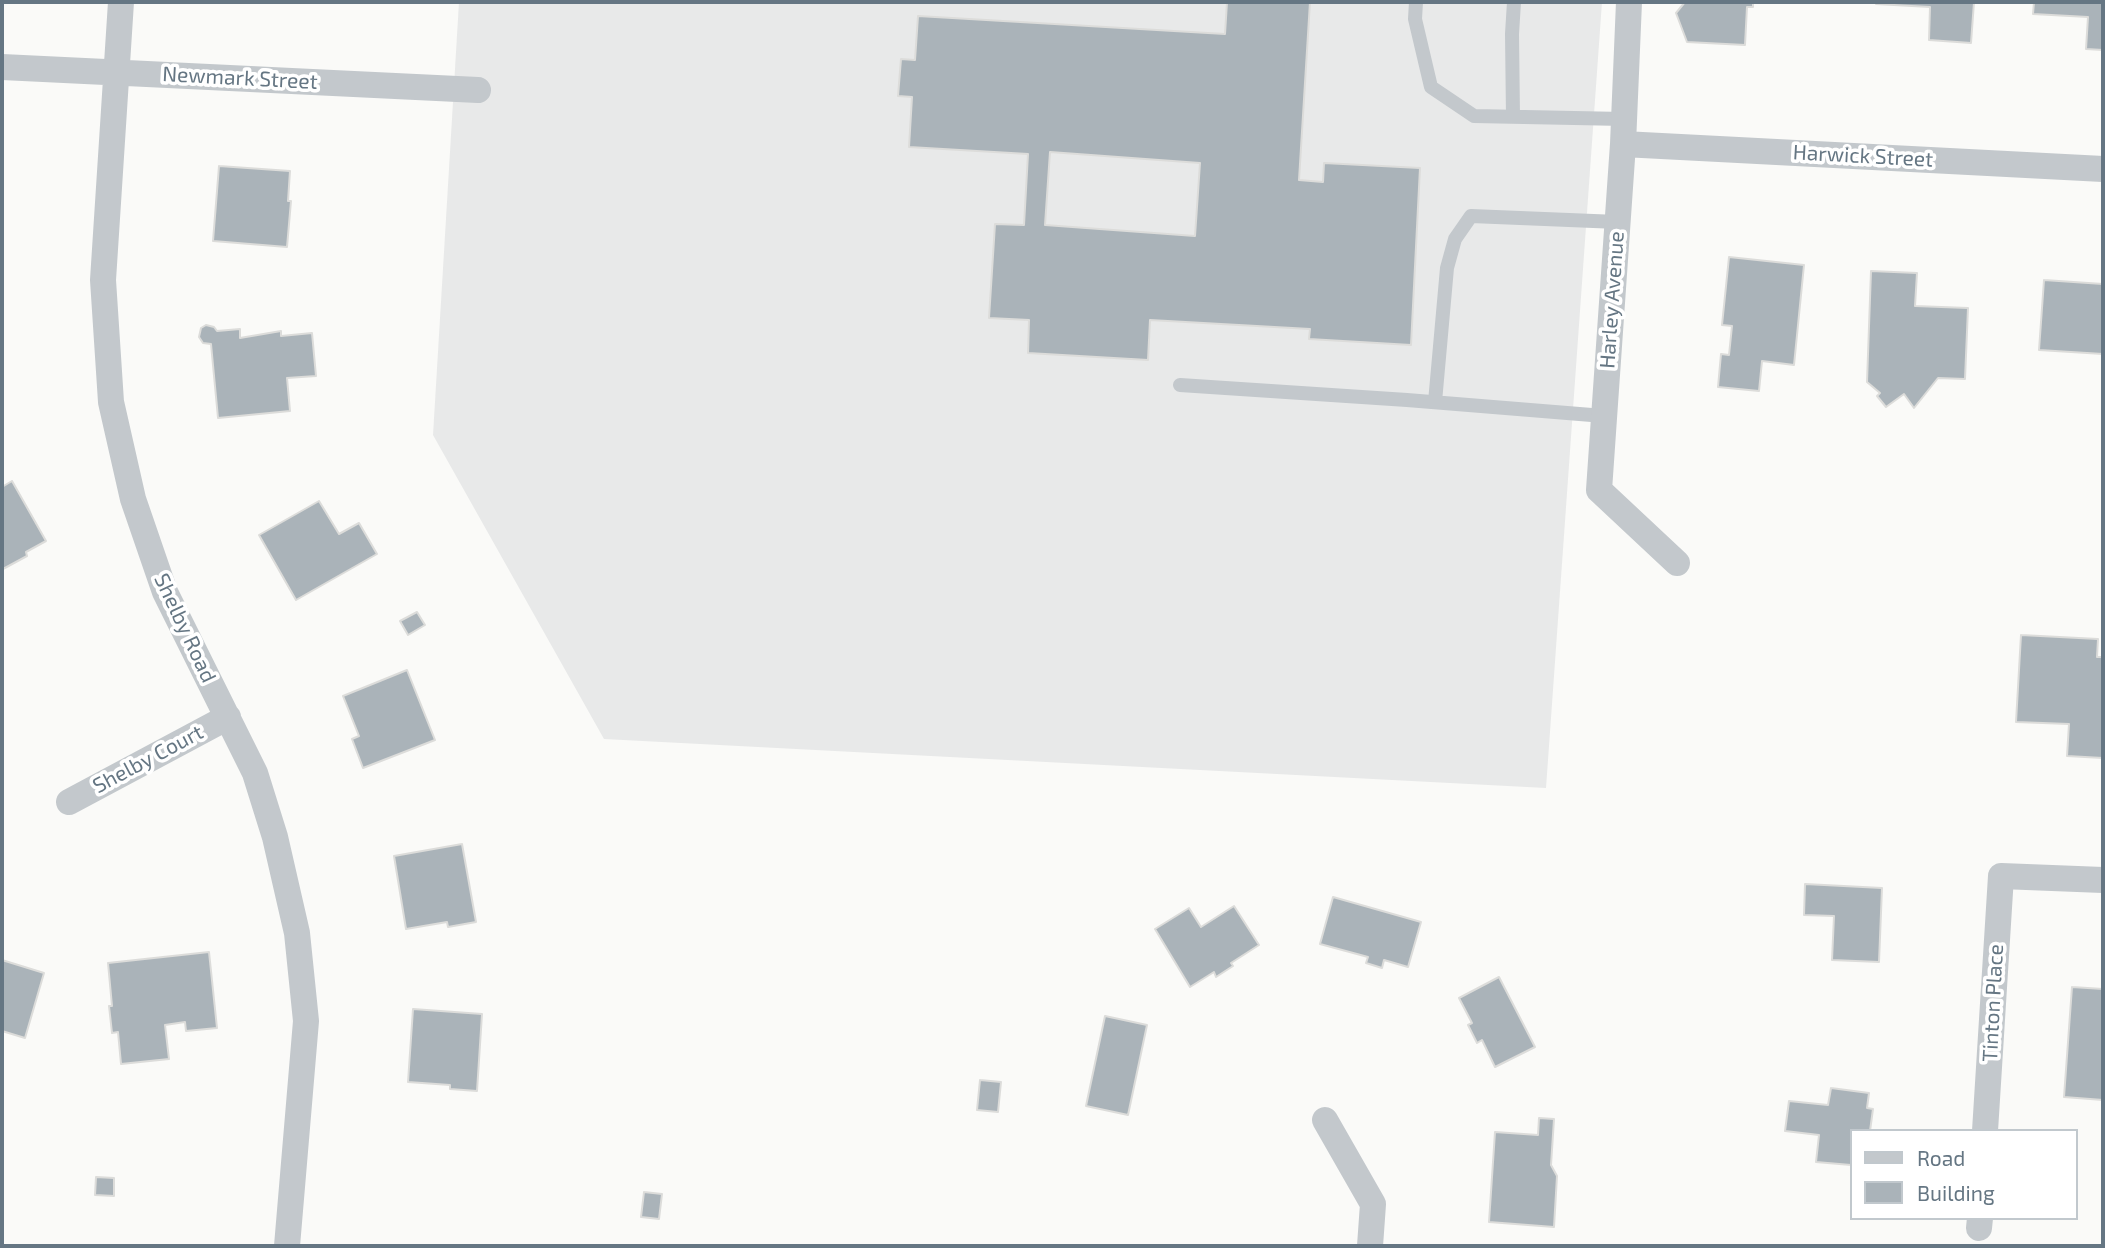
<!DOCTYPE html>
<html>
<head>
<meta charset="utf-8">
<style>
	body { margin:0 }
	#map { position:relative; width:2105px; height:1248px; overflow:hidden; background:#fafaf8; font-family:"Exo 2",sans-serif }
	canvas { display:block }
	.frame { position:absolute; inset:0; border:4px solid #657683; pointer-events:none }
	.legend { position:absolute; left:1850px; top:1129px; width:228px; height:91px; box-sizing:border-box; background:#fff; border:2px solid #c1c8cd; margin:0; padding:9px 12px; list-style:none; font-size:21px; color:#657683 }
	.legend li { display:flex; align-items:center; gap:14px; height:35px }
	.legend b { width:35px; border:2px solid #c1c8cd }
</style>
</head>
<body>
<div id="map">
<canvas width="2105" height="1248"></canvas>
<div class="frame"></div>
<ul class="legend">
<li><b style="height:9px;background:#c3c8cc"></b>Road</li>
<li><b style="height:19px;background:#aab3b9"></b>Building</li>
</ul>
</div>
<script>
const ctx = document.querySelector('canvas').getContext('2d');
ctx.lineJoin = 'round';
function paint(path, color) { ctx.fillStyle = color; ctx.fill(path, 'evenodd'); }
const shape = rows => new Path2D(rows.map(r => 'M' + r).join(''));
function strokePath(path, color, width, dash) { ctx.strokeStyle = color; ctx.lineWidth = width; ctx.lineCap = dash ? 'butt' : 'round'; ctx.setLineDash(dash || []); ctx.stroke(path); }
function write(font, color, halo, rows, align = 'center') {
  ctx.font = font + ' "Exo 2",sans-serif'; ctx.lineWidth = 7; ctx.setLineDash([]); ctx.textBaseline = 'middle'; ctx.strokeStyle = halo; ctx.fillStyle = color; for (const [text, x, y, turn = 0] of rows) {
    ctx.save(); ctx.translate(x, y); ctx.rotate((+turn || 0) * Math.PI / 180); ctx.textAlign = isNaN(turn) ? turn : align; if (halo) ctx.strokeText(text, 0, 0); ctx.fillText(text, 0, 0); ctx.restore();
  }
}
const built = shape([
	[459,2,1602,2,1546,788,604,739,433,435]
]);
const building = shape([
	[1227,2,1310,2,1299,180,1323,182,1324,163,1420,168,1411,345,1309,339,1310,329,1150,320,1148,360,1028,353,1029,320,989,318,995,224,1024,225,1028,154,909,147,912,97,898,96,901,59,915,60,918,16,1225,34,1227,2],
	[1050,152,1200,163,1195,236,1045,225,1050,152],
	[1685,2,1753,2,1753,7,1747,7,1745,45,1687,42,1676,13,1685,2],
	[1876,2,1974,2,1971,43,1929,40,1930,7,1876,4,1876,2],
	[2034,2,2103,2,2103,50,2086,49,2088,17,2033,14,2034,2],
	[219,166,290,171,288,201,291,201,287,247,213,241,219,166],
	[1729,257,1804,265,1794,365,1762,361,1759,391,1718,387,1721,354,1729,355,1732,326,1722,325,1729,257],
	[1871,271,1917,273,1915,306,1968,308,1965,379,1938,378,1914,408,1904,394,1886,407,1877,396,1880,393,1867,382,1871,271],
	[2044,280,2103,284,2103,354,2039,350,2044,280],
	[206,325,214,327,217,331,240,329,240,338,281,331,281,336,312,333,316,376,287,378,290,411,218,418,211,344,203,343,199,337,201,328,206,325],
	[12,481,46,541,26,552,27,556,3,569,2,487,12,481],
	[319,501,339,534,359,523,377,554,296,600,259,535,319,501],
	[417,612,425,625,408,635,400,621,417,612],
	[2021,635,2098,639,2097,657,2103,657,2103,758,2067,756,2069,724,2016,722,2021,635],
	[407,670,435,740,363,768,352,739,359,736,343,696,407,670],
	[462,844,476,922,448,927,447,922,406,929,394,856,462,844],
	[1805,884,1882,888,1879,962,1832,960,1834,916,1804,915,1805,884],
	[1333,897,1421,922,1408,967,1384,960,1382,968,1366,963,1368,957,1320,944,1333,897],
	[1234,906,1259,945,1231,963,1233,966,1216,977,1214,972,1190,987,1155,929,1189,908,1201,927,1234,906],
	[209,952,217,1028,186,1031,185,1022,165,1025,169,1059,121,1064,118,1032,112,1033,109,1006,112,1006,108,963,209,952],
	[2,960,44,973,25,1038,2,1031,2,960],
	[1499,977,1535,1047,1495,1067,1482,1040,1477,1043,1468,1025,1472,1023,1459,998,1499,977],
	[2072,987,2103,989,2103,1100,2064,1097,2072,987],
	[413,1009,482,1014,477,1091,450,1089,450,1085,408,1082,413,1009],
	[1105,1016,1147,1025,1128,1115,1086,1106,1105,1016],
	[980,1080,1001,1082,998,1112,977,1110,980,1080],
	[1831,1088,1869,1093,1867,1108,1873,1109,1870,1131,1851,1131,1851,1165,1816,1162,1819,1135,1785,1131,1789,1101,1828,1105,1831,1088],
	[1539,1118,1554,1119,1551,1165,1557,1176,1554,1227,1489,1222,1495,1132,1538,1135,1539,1118],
	[96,1177,114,1178,114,1196,95,1195,96,1177],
	[644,1192,662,1194,659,1219,641,1217,644,1192]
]);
const service = shape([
	[1416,2,1415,19,1431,87,1474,116,1624,119],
	[1513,117,1512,34,1514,2],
	[1180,385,1407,400,1604,416],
	[1435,402,1447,268,1455,239,1471,216,1618,222]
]);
const minor = shape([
	[121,2,103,280,111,402,133,499,165,592,255,773,275,837,297,933,306,1021,287,1246],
	[1629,2,1623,144,1599,490,1677,563],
	[2,67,478,90],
	[1623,144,2103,169],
	[69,802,228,717],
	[1325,1120,1373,1204,1370,1246],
	[1985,1131,2001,876,2103,880],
	[1979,1228,1980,1218]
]);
const streetNames = [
	["Newmark Street",240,78,3],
	["Harwick Street",1863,156,3],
	["Harley Avenue",1612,300,-86],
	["Shelby Road",185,628,65],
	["Shelby Court",148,759,-28],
	["Tinton Place",1993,1003,-87]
];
paint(built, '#e8e9e9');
paint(building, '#aab3b9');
strokePath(building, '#dcdcda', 2);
strokePath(service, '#c3c8cc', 14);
strokePath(minor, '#c3c8cc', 26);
write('21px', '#657683', '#fff', streetNames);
</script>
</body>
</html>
